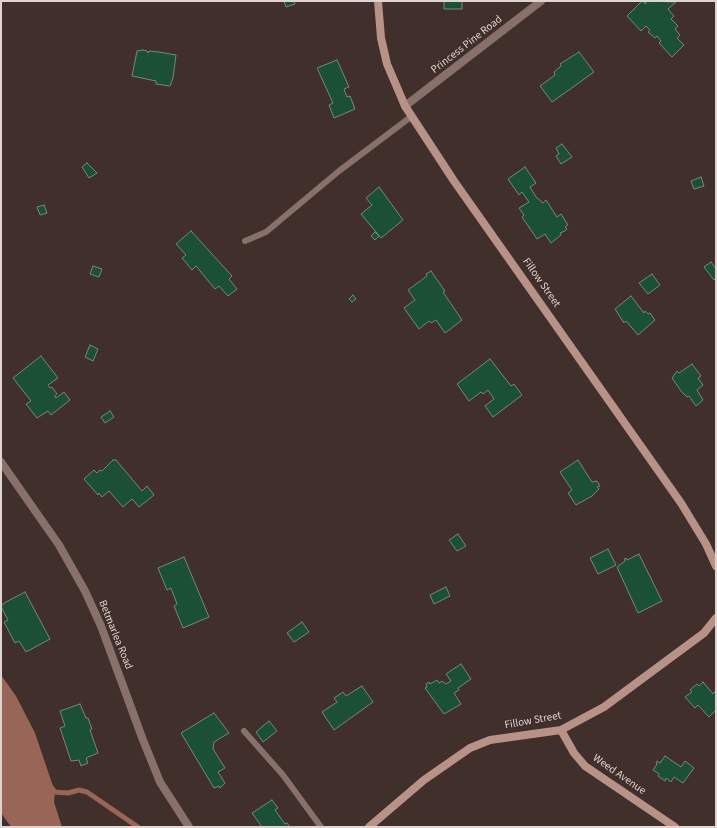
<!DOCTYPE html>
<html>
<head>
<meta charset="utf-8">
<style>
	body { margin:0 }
	#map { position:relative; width:717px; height:828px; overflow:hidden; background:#402f2b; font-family:"Source Sans 3",sans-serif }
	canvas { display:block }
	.frame { position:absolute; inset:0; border:2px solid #dfd4d1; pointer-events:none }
</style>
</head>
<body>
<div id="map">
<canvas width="717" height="828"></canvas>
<div class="frame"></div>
</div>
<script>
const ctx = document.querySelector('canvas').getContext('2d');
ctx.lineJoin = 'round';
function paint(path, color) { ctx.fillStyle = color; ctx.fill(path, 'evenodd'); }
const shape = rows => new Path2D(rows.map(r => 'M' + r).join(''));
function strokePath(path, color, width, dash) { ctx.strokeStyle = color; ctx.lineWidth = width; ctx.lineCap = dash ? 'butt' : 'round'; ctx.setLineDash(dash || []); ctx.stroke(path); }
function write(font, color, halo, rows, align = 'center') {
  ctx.font = font + ' "Source Sans 3",sans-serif'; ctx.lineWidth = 3; ctx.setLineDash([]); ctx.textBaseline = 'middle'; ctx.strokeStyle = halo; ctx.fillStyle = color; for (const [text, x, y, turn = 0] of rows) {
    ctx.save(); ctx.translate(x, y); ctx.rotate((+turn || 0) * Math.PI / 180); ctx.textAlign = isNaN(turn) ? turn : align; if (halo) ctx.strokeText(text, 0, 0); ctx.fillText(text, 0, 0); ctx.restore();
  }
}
const water = shape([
	[1,675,16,696,35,733,55,792,54,802,62,827,11,827,1,813]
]);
const stream = shape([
	[51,787,55,792,68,793,79,790,87,792,138,827]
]);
const building = shape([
	[284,1,294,1,295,4,286,7,284,1],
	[444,1,462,1,462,9,444,9,444,1],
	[642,1,646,4,645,1,676,2,668,9,674,16,671,19,678,26,675,29,680,35,677,38,684,45,672,57,659,43,661,41,657,36,655,38,648,32,650,30,646,26,641,31,627,16,642,1],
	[143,50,147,51,148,53,149,51,159,52,176,55,173,78,170,86,156,84,156,81,132,76,137,51,143,50],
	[579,52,594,72,552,102,540,86,555,75,554,72,561,66,560,64,579,52],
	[337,60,349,87,344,89,347,97,350,96,355,109,334,118,329,105,333,103,317,68,337,60],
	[562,144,572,157,561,164,556,156,559,154,556,148,562,144],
	[87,163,97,173,89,178,82,167,87,163],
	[525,167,536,183,530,187,536,197,543,203,546,200,557,217,561,214,568,225,565,227,567,229,565,231,560,233,561,235,551,243,545,234,537,239,522,217,524,215,519,208,529,202,522,192,519,195,508,179,525,167],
	[701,177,704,186,694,189,691,181,701,177],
	[379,187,403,220,381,238,361,214,372,205,366,198,379,187],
	[44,205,47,213,40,215,37,207,44,205],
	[191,231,232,276,229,279,237,289,228,296,219,286,215,289,196,266,192,270,182,258,186,255,176,244,191,231],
	[375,232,379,236,375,240,371,236,375,232],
	[711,262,716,269,716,278,714,280,704,267,711,262],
	[93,266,102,269,99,277,90,274,93,266],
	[431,271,445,291,443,292,462,320,445,333,436,320,431,323,429,321,419,329,404,308,415,300,408,290,427,276,426,274,431,271],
	[652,274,660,285,648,294,639,283,652,274],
	[353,295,356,299,352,302,349,299,353,295],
	[631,296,644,313,645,311,648,314,650,313,655,320,638,335,626,321,624,323,615,309,631,296],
	[90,345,98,349,93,361,85,357,90,345],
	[41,356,58,378,48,385,50,388,52,387,57,394,55,396,56,398,64,392,70,400,51,415,48,411,37,418,26,404,31,401,13,378,41,356],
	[490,359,511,386,514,384,522,395,493,417,485,406,494,399,488,390,483,394,481,392,469,401,457,384,490,359],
	[692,364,701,376,698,378,703,385,697,390,703,400,696,406,689,396,687,397,681,391,672,378,677,371,679,373,692,364],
	[110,411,114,417,105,423,101,417,110,411],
	[113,460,116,460,142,491,147,486,154,495,139,507,132,499,123,507,109,491,102,497,99,493,98,495,84,479,94,470,97,473,100,470,102,471,113,460],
	[578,460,592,482,597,481,600,486,597,487,599,489,592,496,576,505,568,493,572,490,560,472,578,460],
	[458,534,466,546,457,551,449,540,458,534],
	[608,549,616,565,598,574,590,558,608,549],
	[639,554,662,601,638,613,617,567,625,561,624,559,626,558,627,560,639,554],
	[184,557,209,617,183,628,174,606,177,604,171,588,167,590,158,568,184,557],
	[446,587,450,596,434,604,430,595,446,587],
	[25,592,50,639,26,652,19,641,15,643,4,622,8,620,1,607,4,603,25,592],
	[302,622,309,632,294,642,287,633,302,622],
	[461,664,471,679,458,688,459,690,454,693,461,704,444,714,425,688,427,687,426,684,429,682,430,684,437,680,439,683,442,681,446,684,451,681,446,674,461,664],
	[703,682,713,694,716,690,716,713,715,711,709,717,698,705,695,708,685,697,692,692,690,690,697,684,699,686,703,682],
	[362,686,373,702,334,730,322,712,337,702,334,698,343,692,346,696,362,686],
	[80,704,86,718,88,718,92,729,90,730,98,753,86,758,88,763,81,766,79,760,71,761,60,728,65,726,60,711,80,704],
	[214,713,229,733,214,742,213,749,225,768,218,772,225,783,220,788,219,786,214,788,181,733,214,713],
	[269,721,277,731,263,742,256,732,269,721],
	[665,756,681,767,685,761,694,768,683,783,674,777,671,782,666,778,665,781,658,776,659,774,653,770,657,764,656,763,657,761,660,763,665,756],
	[272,800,278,808,275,810,285,824,287,823,290,827,262,827,252,813,272,800]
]);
const lane = shape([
	[245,241,266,232,339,171,412,116],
	[244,731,283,775,321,827]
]);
const street = shape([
	[405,106,541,1],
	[1,462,59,545,85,591,101,626,143,740,160,782,189,827]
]);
const secondary = shape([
	[378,1,381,38,387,64,405,106,454,181,681,503,706,544,716,566],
	[561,730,574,753,585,766,675,827],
	[369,827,424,780,470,748,490,740,561,730,604,707,704,633,716,618]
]);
const streetNames = [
	["Princess Pine Road",467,45,-38],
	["Fillow Street",541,283,55],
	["Betmarlea Road",115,635,68],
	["Fillow Street",533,721,-10],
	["Weed Avenue",619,775,35]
];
paint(water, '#986556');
strokePath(stream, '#986556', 5);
paint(building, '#1b5037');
strokePath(building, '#76887d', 1);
strokePath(lane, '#88716a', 6);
strokePath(street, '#88716a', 8);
strokePath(secondary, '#b89287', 8);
write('11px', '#dfd4d1', '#402f2b', streetNames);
</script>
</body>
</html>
